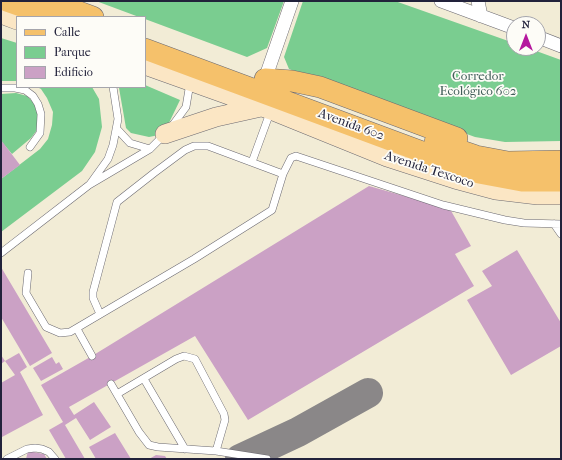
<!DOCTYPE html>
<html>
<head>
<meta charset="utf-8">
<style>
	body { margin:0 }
	#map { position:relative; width:562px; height:460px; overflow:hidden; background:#f2ecd6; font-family:"IM FELL French Canon",serif }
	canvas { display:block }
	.frame { position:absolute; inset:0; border:2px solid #22223b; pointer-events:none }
	.legend { position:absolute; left:16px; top:16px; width:130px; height:72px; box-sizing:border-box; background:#fdfcf7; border:1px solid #a5a5ac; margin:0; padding:5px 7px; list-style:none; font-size:12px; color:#22223b }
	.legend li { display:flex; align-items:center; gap:8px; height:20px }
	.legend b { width:20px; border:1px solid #a5a5ac }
	.north { position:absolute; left:506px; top:16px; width:40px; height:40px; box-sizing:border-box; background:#fdfcf7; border:1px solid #a5a5ac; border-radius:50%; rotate:0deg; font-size:11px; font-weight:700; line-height:16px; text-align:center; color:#22223b }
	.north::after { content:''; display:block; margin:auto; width:14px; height:18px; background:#b5179e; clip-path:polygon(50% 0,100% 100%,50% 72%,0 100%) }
</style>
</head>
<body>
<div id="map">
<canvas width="562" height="460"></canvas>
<div class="frame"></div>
<ul class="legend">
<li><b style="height:5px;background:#f5c16b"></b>Calle</li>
<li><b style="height:11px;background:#7acd90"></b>Parque</li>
<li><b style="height:11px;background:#cba1c5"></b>Edificio</li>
</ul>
<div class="north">N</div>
</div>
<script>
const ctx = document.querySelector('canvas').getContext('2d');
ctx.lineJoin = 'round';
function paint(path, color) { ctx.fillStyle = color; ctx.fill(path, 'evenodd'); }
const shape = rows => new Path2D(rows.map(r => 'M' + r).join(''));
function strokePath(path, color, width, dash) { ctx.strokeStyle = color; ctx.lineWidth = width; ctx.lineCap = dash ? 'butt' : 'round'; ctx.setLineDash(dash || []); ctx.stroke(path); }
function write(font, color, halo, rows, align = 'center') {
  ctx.font = font + ' "IM FELL French Canon",serif'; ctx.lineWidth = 3.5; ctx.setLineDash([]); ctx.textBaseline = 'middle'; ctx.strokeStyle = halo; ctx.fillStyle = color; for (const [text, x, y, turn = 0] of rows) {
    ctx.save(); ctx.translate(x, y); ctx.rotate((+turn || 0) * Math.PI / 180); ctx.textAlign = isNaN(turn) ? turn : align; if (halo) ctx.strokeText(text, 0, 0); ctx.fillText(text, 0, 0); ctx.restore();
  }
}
const green = shape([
	[96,1,284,1,267,48,247,57,145,19,145,17,139,17],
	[303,1,395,1,514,43,514,48,528,48,561,60,561,141,505,142,475,137,289,69,284,57],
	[1,38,17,43,17,81,1,81],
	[145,85,180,100,167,127,159,135,149,137,131,133,126,128,119,88,145,87],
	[37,87,92,87,99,99,102,127,95,152,82,171,1,232,1,179,40,149,48,139,52,125,53,112,47,98,41,89],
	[16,93,27,96,33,102,37,110,38,121,37,130,31,138,12,154,1,141,1,94]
]);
const taxiway = shape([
	[240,459,298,432,368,393]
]);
const building = shape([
	[1,140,20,165,1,179],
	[369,186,450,209,471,246,455,254,474,286,248,420,195,336,69,407,74,415,94,402,111,427,90,440,76,418,65,425,85,459,66,459,49,430,63,422,41,385,92,356],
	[517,250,561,323,561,346,511,375,467,300,492,286,482,271],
	[1,267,52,353,30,366,1,317],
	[19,353,27,367,20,372,43,415,2,437,1,383,15,375,5,361],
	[1,355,5,361,1,364],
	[52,357,56,364,59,362,63,369,41,381,33,368],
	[115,433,131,459,96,459,89,447],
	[28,451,44,454,47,459,26,459],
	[156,455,165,456,167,459,149,459]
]);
const lane = shape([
	[1,88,15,88,25,90,33,96,38,104,41,114,40,133,30,147],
	[172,126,186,107,190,83],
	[117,129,130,143,150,149],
	[252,162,271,110],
	[90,184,108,159,113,145,118,119,113,87],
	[554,224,561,234],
	[1,253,89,185,150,149,164,135],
	[28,273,26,293,46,327,60,333,70,332,194,259,272,210,283,174,291,158,296,156,443,205,505,220,524,223,561,224],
	[100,314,93,298,93,292,117,202,154,173,185,150,194,146,208,146,283,174],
	[77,329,92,356],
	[144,379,185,449],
	[111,384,139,432,149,445,158,447,216,451,267,459],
	[117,394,176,359,184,356,195,359,224,414,225,420,216,451],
	[7,459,27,449,35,448,42,449,49,452,55,459]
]);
const street = shape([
	[441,1,514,28],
	[478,1,481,16],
	[538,37,561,46],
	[265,79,292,1]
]);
const secondary = shape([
	[1,14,17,20],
	[145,65,271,110,387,157,455,179,496,190,538,195,561,195],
	[165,134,216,117,261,107]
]);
const primary = shape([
	[7,1,53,17],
	[49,1,93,17],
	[145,49,479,173,522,181,561,181],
	[265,79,292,81,320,87,457,138],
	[435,142,476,156,508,162,561,161]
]);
const parkNames = [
	["Corredor",478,77],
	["Ecológico 602",478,92]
];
const streetNames = [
	["Avenida 602",351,125,20],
	["Avenida Texcoco",429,170,18]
];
paint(green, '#7acd90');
strokePath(taxiway, '#8a8788', 30);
paint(building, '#cba1c5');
strokePath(lane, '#6b6971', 8);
strokePath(street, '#6b6971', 14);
strokePath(secondary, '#6b6971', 20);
strokePath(primary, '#6b6971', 22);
strokePath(lane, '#fff', 7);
strokePath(street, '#fff', 13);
strokePath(secondary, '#fbe6c4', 19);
strokePath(primary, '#f5c16b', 21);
write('13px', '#415e59', '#fdfcf7', parkNames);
write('13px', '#22223b', '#fdfcf7', streetNames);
</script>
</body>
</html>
